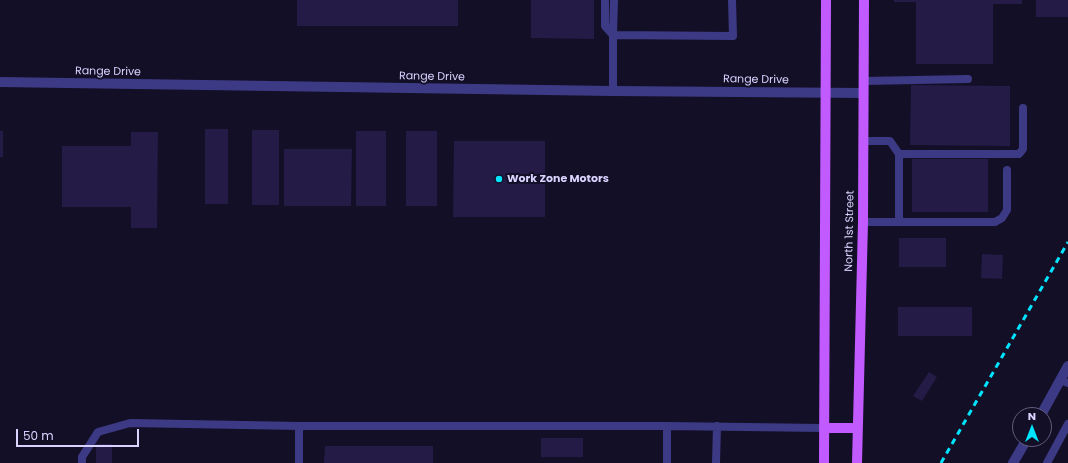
<!DOCTYPE html>
<html>
<head>
<meta charset="utf-8">
<style>
	body { margin:0 }
	#map { position:relative; width:1068px; height:463px; overflow:hidden; background:#130f26; font-family:Poppins,sans-serif }
	canvas { display:block }
	.north { position:absolute; left:1012px; top:407px; width:40px; height:40px; box-sizing:border-box; background:#130f26; border:1px solid #625e7d; border-radius:50%; rotate:0deg; font-size:11px; font-weight:700; line-height:16px; text-align:center; color:#d9d4ff }
	.north::after { content:''; display:block; margin:auto; width:14px; height:18px; background:#00e5ff; clip-path:polygon(50% 0,100% 100%,50% 72%,0 100%) }
	.scale { position:absolute; left:16px; top:429px; width:123px; height:18px; box-sizing:border-box; border:2px solid #d9d4ff; border-top:0; padding-left:5px; font-size:12px; line-height:14px; white-space:nowrap; color:#d9d4ff; -webkit-text-stroke:3px #130f26; paint-order:stroke }
</style>
</head>
<body>
<div id="map">
<canvas width="1068" height="463"></canvas>
<div class="north">N</div>
<div class="scale">50 m</div>
</div>
<script>
const ctx = document.querySelector('canvas').getContext('2d');
ctx.lineJoin = 'round';
function paint(path, color) { ctx.fillStyle = color; ctx.fill(path, 'evenodd'); }
const shape = rows => new Path2D(rows.map(r => 'M' + r).join(''));
function strokePath(path, color, width, dash) { ctx.strokeStyle = color; ctx.lineWidth = width; ctx.lineCap = dash ? 'butt' : 'round'; ctx.setLineDash(dash || []); ctx.stroke(path); }
function write(font, color, halo, rows, align = 'center') {
  ctx.font = font + ' Poppins,sans-serif'; ctx.lineWidth = 4; ctx.setLineDash([]); ctx.textBaseline = 'middle'; ctx.strokeStyle = halo; ctx.fillStyle = color; for (const [text, x, y, turn = 0] of rows) {
    ctx.save(); ctx.translate(x, y); ctx.rotate((+turn || 0) * Math.PI / 180); ctx.textAlign = isNaN(turn) ? turn : align; if (halo) ctx.strokeText(text, 0, 0); ctx.fillText(text, 0, 0); ctx.restore();
  }
}
const building = shape([
	[297,0,458,0,458,26,297,26],
	[531,0,594,0,594,39,531,38],
	[894,0,1022,0,1022,4,993,4,993,64,916,64,916,2,894,2],
	[1036,0,1068,0,1068,17,1036,17],
	[911,85,1010,86,1010,146,910,145],
	[205,129,228,129,228,204,205,204],
	[252,130,279,130,279,205,252,205],
	[0,131,3,131,3,157,0,157],
	[356,131,386,131,386,206,356,206],
	[406,131,437,131,437,206,406,206],
	[131,132,158,132,157,228,131,228,131,207,62,207,62,146,131,146],
	[454,141,545,141,545,217,453,217],
	[284,149,352,149,351,206,284,206],
	[912,159,988,159,988,212,912,212],
	[899,238,946,238,946,267,899,267],
	[982,254,1003,255,1002,279,981,278],
	[898,307,972,307,972,336,898,336],
	[929,372,937,377,922,401,913,396],
	[541,438,583,438,583,457,541,457],
	[96,444,112,444,112,463,96,463],
	[325,446,433,446,433,463,324,463]
]);
const lane = shape([
	[605,0,605,26,613,35],
	[613,35,614,0],
	[863,81,968,79],
	[613,91,613,35,733,36,732,0],
	[863,141,890,141,899,154,1019,154,1023,149,1023,108],
	[899,154,899,222],
	[863,222,995,222,1002,218,1007,210,1007,170],
	[1061,380,1068,383],
	[667,426,667,463],
	[82,463,82,457,98,432,130,423,299,426,667,426,824,428],
	[299,463,299,426],
	[716,463,717,426],
	[1047,463,1068,424]
]);
const street = shape([
	[0,82,613,91,863,93],
	[1041,415,1068,366],
	[1013,463,1027,439]
]);
const primary = shape([
	[824,428,857,428],
	[824,463,826,0],
	[857,463,863,222,864,0]
]);
const rail = shape([
	[941,463,1068,242]
]);
const markers = [
	[499,179,4,"#00e5ff"]
];
const streetNames = [
	["Range Drive",108,72,1],
	["Range Drive",432,77,1],
	["Range Drive",756,80,1],
	["North 1st Street",850,231,-89]
];
const poiNames = [
	["Work Zone Motors",507,179]
];
paint(building, '#241b47');
strokePath(lane, '#3d3a85', 8);
strokePath(street, '#3d3a85', 10);
strokePath(primary, '#c25bff', 10);
strokePath(rail, '#00e5ff', 3, [6, 5]);
for (const [x, y, r, color] of markers) { const dot = new Path2D(); dot.arc(x, y, r, 0, 2 * Math.PI); ctx.fillStyle = color; ctx.fill(dot); strokePath(dot, '#130f26', 1.5); }
write('11px', '#d9d4ff', '#130f26', streetNames);
write('bold 11px', '#d9d4ff', '#130f26', poiNames, 'left');
</script>
</body>
</html>
